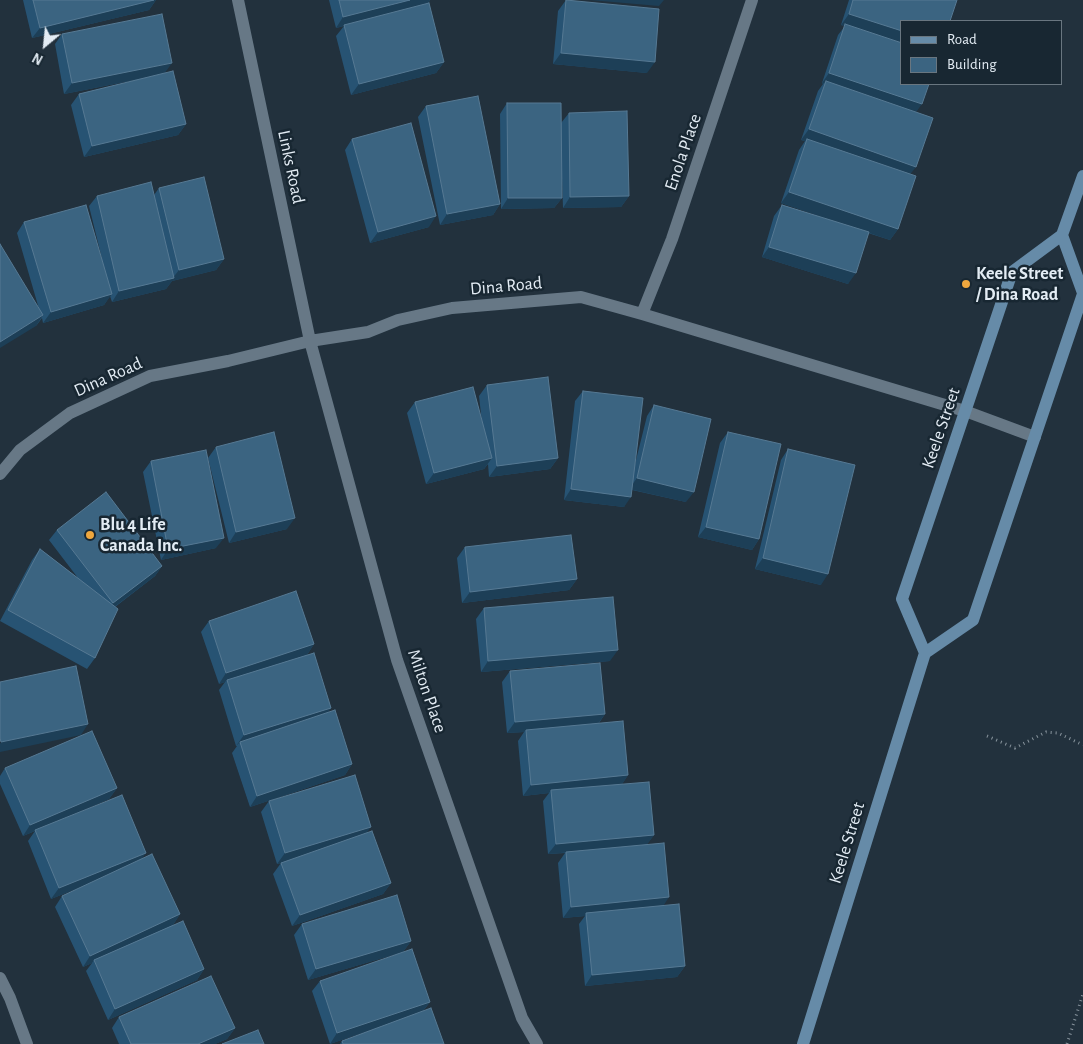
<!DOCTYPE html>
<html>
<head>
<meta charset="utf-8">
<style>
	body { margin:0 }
	#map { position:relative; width:1083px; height:1044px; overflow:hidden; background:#22313d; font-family:"Alegreya Sans",sans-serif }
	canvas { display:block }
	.legend { position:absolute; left:900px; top:20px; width:162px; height:65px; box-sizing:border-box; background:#182732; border:1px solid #697680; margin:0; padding:6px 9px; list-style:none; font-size:15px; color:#e3ecf4 }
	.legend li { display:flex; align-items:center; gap:10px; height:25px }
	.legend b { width:25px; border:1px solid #697680 }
	.north { position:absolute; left:20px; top:20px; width:50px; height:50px; -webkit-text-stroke:4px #182732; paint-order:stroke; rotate:208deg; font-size:14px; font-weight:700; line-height:20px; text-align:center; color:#e3ecf4 }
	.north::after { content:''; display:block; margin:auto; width:18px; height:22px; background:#e3ecf4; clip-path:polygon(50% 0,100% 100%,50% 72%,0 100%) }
</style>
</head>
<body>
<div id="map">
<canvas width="1083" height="1044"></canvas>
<ul class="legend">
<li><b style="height:6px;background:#668ba8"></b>Road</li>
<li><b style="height:14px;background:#3b6481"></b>Building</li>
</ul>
<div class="north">N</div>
</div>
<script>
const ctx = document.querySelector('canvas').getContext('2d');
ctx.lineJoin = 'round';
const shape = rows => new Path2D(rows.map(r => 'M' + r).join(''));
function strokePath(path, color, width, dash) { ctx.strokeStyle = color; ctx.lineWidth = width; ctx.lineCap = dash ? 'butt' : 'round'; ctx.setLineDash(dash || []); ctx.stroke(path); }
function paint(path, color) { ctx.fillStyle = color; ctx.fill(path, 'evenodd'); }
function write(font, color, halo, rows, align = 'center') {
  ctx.font = font + ' "Alegreya Sans",sans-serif'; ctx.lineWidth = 5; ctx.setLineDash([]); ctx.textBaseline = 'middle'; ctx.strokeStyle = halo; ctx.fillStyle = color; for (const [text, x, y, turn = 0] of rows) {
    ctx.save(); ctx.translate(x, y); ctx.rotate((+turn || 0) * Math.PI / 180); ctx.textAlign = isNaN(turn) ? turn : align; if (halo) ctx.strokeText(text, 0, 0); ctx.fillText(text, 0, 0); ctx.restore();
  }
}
const path = shape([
	[987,736,1015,748,1046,732,1058,733,1083,745],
	[1067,1044,1083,994]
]);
const street = shape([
	[238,0,310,341,397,660,522,1018,537,1044],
	[642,314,672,239,752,0],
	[0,474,20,450,70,413,150,376,228,361,310,341,368,332,398,320,452,308,581,297,642,314,965,411,1035,437],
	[0,978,10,998,27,1044]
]);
const secondary = shape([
	[1062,235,1083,293],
	[925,653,902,599,1012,272,1062,235,1083,176],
	[803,1044,925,653,973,620,1083,294]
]);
const wall = shape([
	[23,0,156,0,149,10,32,38],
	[329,0,430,0,428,4,444,62,436,73,351,95,336,36,344,26,336,28],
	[566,0,647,73,553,64,558,11],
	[849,0,957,0,902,21,916,112,910,174,898,229,890,240,868,233,848,284,762,257,774,216,782,205,844,224,781,203,799,150,805,141,801,140,818,91,823,84,822,83,838,35,845,26,841,25],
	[62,34,165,73,186,124,178,135,84,157,71,105,79,94,145,78,64,94,55,44],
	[507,103,561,123,569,113,629,196,621,207,563,208,561,149,562,198,554,208,501,209,500,114],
	[426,106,500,204,493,215,440,225,418,117],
	[352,139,429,227,370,243,345,150],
	[159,188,224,259,216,270,172,281,166,289,112,302,110,296,104,305,43,323,42,318,36,326,39,309,17,233,24,222,102,259,89,206,97,196,154,195],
	[487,385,558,458,550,469,489,477,488,464,484,469,426,484,407,413,415,402,482,423,479,396],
	[583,391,635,464,647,416,654,405,686,502,632,490,624,507,564,500,575,401],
	[728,432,759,539,752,550,698,537,720,443],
	[216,447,287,529,229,543,208,458],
	[788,449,821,585,755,569,781,460],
	[151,461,216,548,161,560,143,472],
	[57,530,162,566,155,576,115,607,95,658,87,669,0,621,32,560,40,549,78,578,49,540],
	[465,547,577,579,569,590,462,603,457,558],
	[484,608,610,661,481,672,476,619],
	[209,621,314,644,307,655,331,708,328,712,352,764,345,775,250,807,232,753,237,746,236,746,219,690,225,682,219,684,201,632],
	[510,671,605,714,599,723,628,775,622,784,654,835,647,844,663,906,685,966,677,977,585,986,579,924,585,916,563,918,558,863,565,853,548,854,543,801,549,793,523,796,518,741,524,732,507,733,502,682],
	[5,768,117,788,109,799,60,820,142,859,180,914,173,925,204,969,197,980,108,1020,86,971,92,963,83,967,55,907,62,896,93,882,51,899,28,841,35,831,23,836,0,784,0,776],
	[269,801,367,833,391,883,383,894,292,926,273,874,281,863,277,864,261,812],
	[302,924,411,941,403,952,308,980,294,935],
	[320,981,430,1002,423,1011,444,1044,340,1044,342,1041,393,1022,330,1044,312,991],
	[119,1017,235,1028,227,1039,215,1044,119,1044,112,1028]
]);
const shadedWall = shape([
	[154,0,156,0,149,10,32,38,40,28],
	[410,0,430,0,427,5,336,28,343,17],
	[590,0,664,0,659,6],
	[849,14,902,31,902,45,841,25],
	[561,53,655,62,647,73,553,64],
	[444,62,436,73,351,95,359,84],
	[172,63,164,74,64,94,72,83],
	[829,73,922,104,914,115,826,81,823,84,822,83],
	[186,124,178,135,84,157,92,146],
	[809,129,916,167,908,177,807,139,805,141,801,140],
	[789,192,898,229,890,240,781,203],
	[629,196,621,207,563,208,570,197],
	[508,198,562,198,554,208,501,209],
	[500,204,493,215,440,225,447,214],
	[436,216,429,227,370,243,378,232],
	[769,247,856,273,848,284,762,257],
	[224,259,216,270,172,281,166,289,112,302,119,291,172,279,179,270],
	[112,294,104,305,43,323,51,312],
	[43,315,36,326,0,348,0,342],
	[492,458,484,469,426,484,434,473],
	[558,458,550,469,489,477,497,466],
	[637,478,694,492,686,502,629,489],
	[571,489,631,497,624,507,564,500],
	[295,518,287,529,229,543,236,532],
	[706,527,759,539,752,550,698,537],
	[224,538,216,548,161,560,168,549],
	[763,558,828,574,821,585,755,569],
	[162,566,155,576,105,614,113,603],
	[577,579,569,590,462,603,470,592],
	[314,644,307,655,227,680,225,682,219,684,226,673],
	[618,650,610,661,481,672,488,661],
	[331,708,323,719,240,742,236,746,244,735],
	[605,714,597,725,526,730,524,732,507,733,515,722],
	[88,724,81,735,0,752,0,744,1,742],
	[352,764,345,775,250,807,257,796],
	[628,775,621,786,551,790,549,793,523,796,531,785],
	[117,788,109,799,23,836,30,825],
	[371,827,363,838,277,864,285,853],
	[654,835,646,846,548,854,556,844],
	[146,853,138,864,51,899,59,888],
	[391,883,383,894,292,926,300,915],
	[669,897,662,908,586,913,585,916,563,918,571,907],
	[180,914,173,925,94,960,92,963,83,967,90,956],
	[411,941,403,952,308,980,316,969],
	[685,966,677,977,585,986,592,975],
	[204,969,197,980,108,1020,115,1009],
	[430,1002,422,1012,330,1044,337,1033],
	[235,1028,227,1039,215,1044,198,1044]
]);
const building = shape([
	[33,0,154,0,40,28,33,0],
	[339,0,410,0,343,17,339,0],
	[566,0,659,9,655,62,561,53,566,0],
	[853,0,957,0,950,21,902,21,902,31,849,14,853,0],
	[429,3,444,62,359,84,344,25,429,3],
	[162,14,172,63,72,83,62,34,162,14],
	[845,24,902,43,902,84,929,84,922,104,829,73,845,24],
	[173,71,186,124,92,146,79,94,173,71],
	[826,81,933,118,916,167,809,129,826,81],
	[478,96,500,204,447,214,426,106,478,96],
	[507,103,561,103,562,198,508,198,507,103],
	[627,111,629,196,570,197,569,113,627,111],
	[411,123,436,216,378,232,352,139,411,123],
	[807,139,916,176,898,229,789,192,807,139],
	[204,177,224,259,179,270,159,188,204,177],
	[151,182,174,278,119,291,97,196,151,182],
	[86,205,112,294,51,312,24,222,86,205],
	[782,205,869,232,856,273,769,247,782,205],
	[0,244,43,315,0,342,0,244],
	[548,377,558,458,497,466,487,385,548,377],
	[473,387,492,458,434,473,415,402,473,387],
	[583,391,643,398,631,497,571,489,583,391],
	[654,405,711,419,694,492,637,478,654,405],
	[274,432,295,518,236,532,216,447,274,432],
	[728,432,781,444,759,539,706,527,728,432],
	[788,449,855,465,828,574,763,558,788,449],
	[206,450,224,538,168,549,151,461,206,450],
	[106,492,162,566,113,603,57,530,106,492],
	[571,535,577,579,470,592,465,547,571,535],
	[40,549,118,609,95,658,8,610,40,549],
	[296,591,314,644,226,673,209,621,296,591],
	[613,597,618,650,488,661,484,608,613,597],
	[314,653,331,708,244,735,227,680,314,653],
	[600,663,605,714,515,722,510,671,600,663],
	[76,666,88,724,1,742,0,738,0,682,76,666],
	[335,710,352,764,257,796,240,742,335,710],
	[623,721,628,775,531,785,526,730,623,721],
	[92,731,117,788,30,825,5,768,92,731],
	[355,775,371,827,285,853,269,801,355,775],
	[649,782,654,835,556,844,551,790,649,782],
	[122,795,146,853,59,888,35,830,122,795],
	[372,831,391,883,300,915,281,863,372,831],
	[664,843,669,897,571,907,566,852,664,843],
	[152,854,180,914,90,956,62,896,152,854],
	[397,895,411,941,316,969,302,924,397,895],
	[679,904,685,966,592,975,586,913,679,904],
	[183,921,204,969,115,1009,94,960,183,921],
	[412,949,430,1002,337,1033,320,981,412,949],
	[211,976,235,1028,198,1044,131,1044,119,1017,211,976],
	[431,1008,444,1044,343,1044,342,1041,431,1008],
	[258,1030,264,1044,222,1044,258,1030]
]);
const markers = [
	[966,284,5,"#efa73e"],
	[90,535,5,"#efa73e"]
];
const streetNames = [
	["Enola Place",683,152,-71],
	["Links Road",291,167,78],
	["Dina Road",506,286,-5],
	["Dina Road",108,377,-24],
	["Keele Street",941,428,-71],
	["Milton Place",427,691,71],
	["Keele Street",847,843,-73]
];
const poiNames = [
	["Keele Street",976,274],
	["/ Dina Road",976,295],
	["Blu 4 Life",100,525],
	["Canada Inc.",100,546]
];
strokePath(path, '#89959e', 3, [1, 4]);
strokePath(street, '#677886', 12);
strokePath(secondary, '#668ba8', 12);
paint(wall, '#275373');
paint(shadedWall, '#1d3f57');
paint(building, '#3b6481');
strokePath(building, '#567993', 1);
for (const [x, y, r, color] of markers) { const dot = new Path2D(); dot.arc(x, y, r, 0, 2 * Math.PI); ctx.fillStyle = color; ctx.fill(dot); strokePath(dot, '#182732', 2); }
write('18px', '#e3ecf4', '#182732', streetNames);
write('bold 18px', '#e3ecf4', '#182732', poiNames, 'left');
</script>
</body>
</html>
